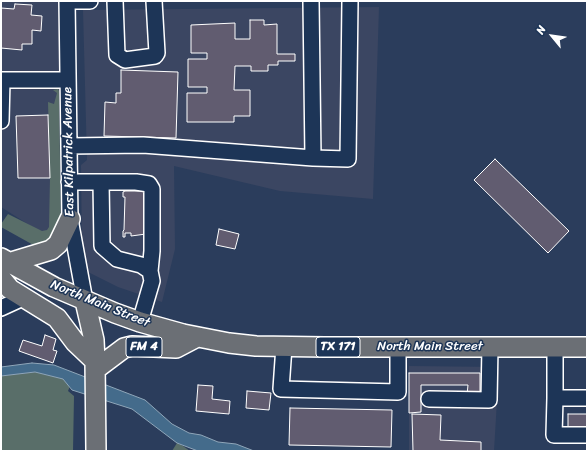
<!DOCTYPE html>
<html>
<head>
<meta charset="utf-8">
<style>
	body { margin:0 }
	#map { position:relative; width:588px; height:452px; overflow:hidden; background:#2b3d5c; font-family:Sriracha,sans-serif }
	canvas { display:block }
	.frame { position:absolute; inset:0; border:2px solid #fff; pointer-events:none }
	.north { position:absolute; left:532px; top:16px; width:40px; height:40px; -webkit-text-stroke:3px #1d3557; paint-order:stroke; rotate:299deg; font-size:11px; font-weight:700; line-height:16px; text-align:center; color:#fff }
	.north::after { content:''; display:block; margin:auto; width:14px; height:18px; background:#fff; clip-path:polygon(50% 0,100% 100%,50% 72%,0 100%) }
</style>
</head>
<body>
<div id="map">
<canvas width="588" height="452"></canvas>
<div class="frame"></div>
<div class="north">N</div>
</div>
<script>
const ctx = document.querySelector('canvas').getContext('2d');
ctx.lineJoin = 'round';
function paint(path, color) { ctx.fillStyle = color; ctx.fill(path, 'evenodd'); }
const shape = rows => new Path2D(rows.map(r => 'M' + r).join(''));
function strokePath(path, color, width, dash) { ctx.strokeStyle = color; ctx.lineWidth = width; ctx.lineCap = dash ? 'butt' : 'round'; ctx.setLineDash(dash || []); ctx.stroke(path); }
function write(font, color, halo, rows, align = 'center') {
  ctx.font = font + ' Sriracha,sans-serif'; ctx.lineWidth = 3; ctx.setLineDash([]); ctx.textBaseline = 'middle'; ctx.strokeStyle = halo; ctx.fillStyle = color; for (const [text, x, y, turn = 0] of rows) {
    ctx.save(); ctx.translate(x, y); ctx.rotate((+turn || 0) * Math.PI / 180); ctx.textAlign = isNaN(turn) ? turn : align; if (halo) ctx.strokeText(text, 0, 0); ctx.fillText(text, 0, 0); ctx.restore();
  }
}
const built = shape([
	[1,1,59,1,61,228,45,235,1,207],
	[379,7,373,199,280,191,174,166,175,249,162,302,118,287,86,271,82,263,81,165,87,160,83,10],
	[409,366,499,367,494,451,409,451]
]);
const green = shape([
	[58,89,59,91,61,229,59,237,37,247,1,227,1,224,8,214,42,231,47,230,49,227,50,178,48,102,54,104,57,93,53,90],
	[35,372,63,379,70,386,68,391,74,396,73,451,1,451,1,376],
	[177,443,183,446,190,451,172,451]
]);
const water = shape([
	[32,363,54,365,145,400,172,424,189,433,201,435,218,442,236,444,254,451,198,451,177,443,132,409,72,390,63,379,35,372,1,376,1,367,32,363]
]);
const building = shape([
	[15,4,32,5,31,15,42,16,41,31,32,30,32,44,22,44,22,50,1,48,1,8,14,9,15,4],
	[250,20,264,20,264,25,277,24,277,54,295,54,295,61,278,61,278,65,268,65,268,71,251,71,251,66,235,66,234,90,250,90,250,116,234,116,234,122,187,122,187,93,207,93,207,87,188,87,188,59,207,59,207,53,191,53,191,25,235,23,235,39,250,39,250,20],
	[121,70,178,72,176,138,104,136,105,102,116,103,116,93,121,93,121,70],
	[48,115,50,178,18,178,16,116,48,115],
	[495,159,569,231,548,253,474,180,495,159],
	[125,191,149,191,146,234,131,236,131,233,125,233,125,237,123,237,123,231,124,230,125,197,123,197,123,192,125,191],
	[219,229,239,234,235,249,216,245,219,229],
	[45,335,56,339,53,350,57,351,53,363,19,351,23,340,42,346,45,335],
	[409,373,480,373,480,395,467,395,468,385,421,385,421,412,409,413,409,373],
	[198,385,213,386,212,399,230,401,229,414,196,411,198,385],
	[247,391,271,393,269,410,246,408,247,391],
	[290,408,392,410,391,447,289,445,290,408],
	[412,414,441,415,440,440,481,442,481,451,413,451,412,414],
	[568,414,587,414,587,428,568,428,568,414]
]);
const minor = shape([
	[67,1,70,219,85,301],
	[67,1,90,1],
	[115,1,117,55,125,60,155,56,157,53,154,1],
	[311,1,313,158,348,159,350,1],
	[1,121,2,80,68,80],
	[69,146,143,145,313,158],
	[69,182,101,182,102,246,117,259,141,265,150,271,152,281,140,322],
	[101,182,136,182,149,184,152,189,152,251,150,271],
	[1,308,25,297],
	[284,346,281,389,398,392,398,346],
	[555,347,555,398,587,398],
	[555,398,554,435,587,435],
	[429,399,489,400,490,347]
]);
const major = shape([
	[1,258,54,287,115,313,140,322,183,334,229,343,256,346,325,347,587,347],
	[8,263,51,250,58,244,70,219],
	[1,278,10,289,57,318,75,342,95,361],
	[85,301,94,340,95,361,96,451],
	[96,369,124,348,132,346,176,348,197,337]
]);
const shields = [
	[144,347,36],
	[338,347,44]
];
const shieldNames = [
	["FM 4",144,347],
	["TX 171",338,347]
];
const streetNames = [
	["East Kilpatrick Avenue",69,152,-91],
	["North Main Street",100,304,22],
	["North Main Street",430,347]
];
paint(built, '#3b4662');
paint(green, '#596e69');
paint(water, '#446b8b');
strokePath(water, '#8fa6b9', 1);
paint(building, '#615c70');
strokePath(building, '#fff', 1);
strokePath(minor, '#fff', 18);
strokePath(major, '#fff', 22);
strokePath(minor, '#1d3557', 15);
strokePath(major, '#6b6f75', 19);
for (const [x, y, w] of shields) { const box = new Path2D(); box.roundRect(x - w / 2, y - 10, w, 20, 3); ctx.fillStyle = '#1d3557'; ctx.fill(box); strokePath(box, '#fff', 1); }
write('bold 12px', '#fff', null, shieldNames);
write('13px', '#fff', '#1d3557', streetNames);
</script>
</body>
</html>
